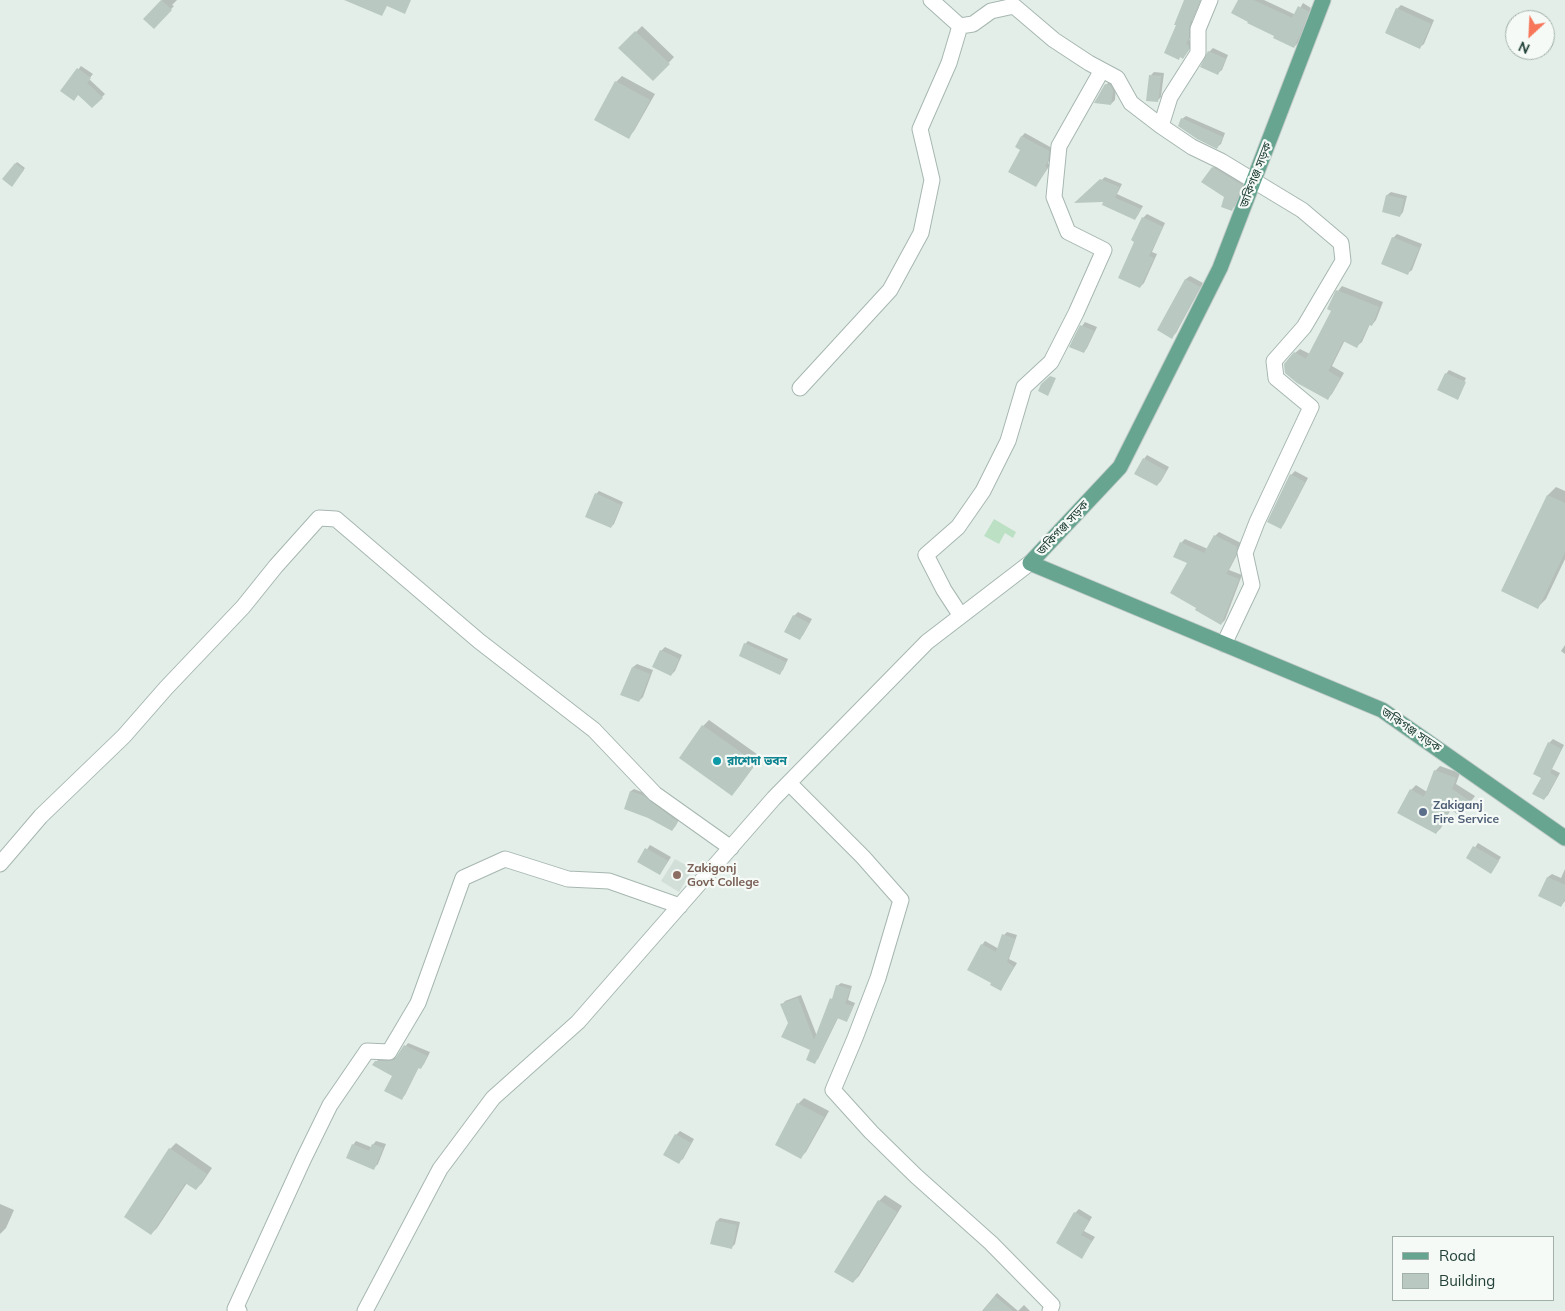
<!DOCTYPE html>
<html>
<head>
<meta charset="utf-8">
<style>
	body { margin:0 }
	#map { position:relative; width:1565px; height:1311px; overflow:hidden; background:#e4eee9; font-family:Mulish,sans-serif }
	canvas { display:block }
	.legend { position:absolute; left:1392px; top:1236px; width:162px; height:65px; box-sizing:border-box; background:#f5faf7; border:1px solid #a1b0aa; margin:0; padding:6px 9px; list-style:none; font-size:15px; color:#224137 }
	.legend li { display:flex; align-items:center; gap:10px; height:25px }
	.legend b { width:25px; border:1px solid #a1b0aa }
	.north { position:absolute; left:1505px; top:10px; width:50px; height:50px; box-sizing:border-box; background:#f5faf7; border:1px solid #a1b0aa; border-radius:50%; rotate:205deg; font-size:14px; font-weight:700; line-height:20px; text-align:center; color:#224137 }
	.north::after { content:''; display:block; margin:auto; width:18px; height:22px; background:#f77659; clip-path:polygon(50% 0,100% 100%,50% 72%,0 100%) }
</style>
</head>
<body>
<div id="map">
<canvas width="1565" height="1311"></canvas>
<ul class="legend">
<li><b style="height:6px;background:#67a591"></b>Road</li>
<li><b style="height:14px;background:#b9c9c2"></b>Building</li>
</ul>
<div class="north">N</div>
</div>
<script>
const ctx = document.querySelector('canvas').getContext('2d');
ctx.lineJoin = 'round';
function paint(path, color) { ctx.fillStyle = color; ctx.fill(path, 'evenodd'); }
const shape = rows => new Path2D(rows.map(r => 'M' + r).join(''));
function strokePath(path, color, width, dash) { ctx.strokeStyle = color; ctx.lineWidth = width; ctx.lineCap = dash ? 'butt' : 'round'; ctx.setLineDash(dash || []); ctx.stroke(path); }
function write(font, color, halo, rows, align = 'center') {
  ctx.font = font + ' Mulish,"Noto Sans Bengali",sans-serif'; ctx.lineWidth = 4.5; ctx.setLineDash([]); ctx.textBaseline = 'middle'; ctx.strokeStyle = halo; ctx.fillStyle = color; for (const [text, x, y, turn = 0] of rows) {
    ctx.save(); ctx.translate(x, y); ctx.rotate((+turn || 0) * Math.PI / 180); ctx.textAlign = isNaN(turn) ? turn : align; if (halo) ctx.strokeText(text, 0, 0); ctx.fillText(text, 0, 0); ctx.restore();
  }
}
const built = shape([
	[675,859,693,869,679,892,661,881]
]);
const green = shape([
	[994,519,1016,532,1013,538,1005,533,999,544,984,536]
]);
const shadow = shape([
	[162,0,177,0,172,5,174,6,154,27,145,18],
	[1185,0,1201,0,1192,21,1192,32,1189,40,1192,42,1192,46,1183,57,1181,56,1178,59,1178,25],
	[1239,0,1264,0,1296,15,1303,3,1311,8,1298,43,1294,47,1276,35],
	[1401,5,1434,20,1424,44,1420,47,1397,9],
	[642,26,674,57,653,80,620,48],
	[1213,48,1228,55,1222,70,1218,73,1209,52],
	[81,66,93,74,89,79,105,94,92,107,79,93,62,90],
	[1154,72,1164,73,1161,97,1157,101,1151,75],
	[622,76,655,94,634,131,628,137,616,82],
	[1110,81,1116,86,1115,100,1111,104,1106,85],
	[1186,116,1225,133,1221,144,1217,147,1182,119],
	[1025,133,1052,148,1051,157,1048,163,1050,165,1036,186,1022,149,1022,136],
	[17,162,25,168,12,185,4,179],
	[1216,164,1245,181,1235,206,1232,209,1213,168],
	[1105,177,1122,184,1117,194,1143,206,1138,215,1135,219,1105,201,1077,202],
	[1391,192,1407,196,1403,212,1400,216,1387,195],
	[1147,214,1165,223,1152,252,1157,254,1144,283,1140,287,1136,241,1143,218],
	[1397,234,1422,244,1412,270,1408,273,1393,238],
	[1190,276,1203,283,1176,333,1172,337,1158,329,1186,279],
	[1342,286,1383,302,1376,320,1372,325,1370,324,1362,342,1357,346,1345,340,1332,366,1344,373,1332,394,1327,399,1295,353,1300,349,1310,354,1332,310,1338,291],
	[1085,322,1097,327,1087,348,1084,352,1071,346,1082,326],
	[1449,370,1466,378,1458,395,1460,395,1458,398,1446,374],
	[1147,455,1169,467,1161,481,1157,485,1144,459],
	[1295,471,1308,478,1284,524,1281,528,1291,475],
	[1556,487,1565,491,1565,559,1546,599,1538,607,1502,590,1548,495],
	[599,491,623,502,614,524,611,527,596,494],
	[1219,532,1241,543,1240,549,1229,570,1242,575,1225,620,1221,624,1188,563,1181,543,1185,539,1208,549,1215,536],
	[798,612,812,619,803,635,799,639,794,616],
	[748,641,788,659,783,670,780,673,745,644],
	[1565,645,1565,654,1561,651],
	[665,647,682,655,675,671,671,675,661,651],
	[637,664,653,670,643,697,639,701,633,667],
	[709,720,761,757,738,788,732,794,703,726],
	[1553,739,1564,745,1552,769,1560,773,1548,795,1544,799,1543,778,1549,743],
	[1440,766,1460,773,1456,784,1475,796,1461,815,1451,809,1441,828,1436,833,1411,790,1416,785,1427,792,1435,771],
	[634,789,647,794,679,819,675,827,672,829,649,817,626,808,631,791],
	[1478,843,1501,857,1491,872,1468,858],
	[650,845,671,857,660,874,639,861],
	[1565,869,1565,901,1561,906,1540,895,1548,877,1552,874,1561,878],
	[1007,932,1017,935,1009,959,1017,963,1001,989,993,983,982,945,985,941,999,949,1004,935],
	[841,983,852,986,848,1000,855,1003,849,1017,846,1021,838,1018,818,1059,814,1062,812,1050,789,1023,782,1005,785,1001,801,995,817,1036,832,999,834,996,837,986],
	[408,1043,430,1052,424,1064,421,1068,419,1067,405,1095,401,1099,393,1076,376,1062,380,1058,397,1057],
	[804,1098,829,1111,806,1152,801,1157,798,1104],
	[680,1131,694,1139,683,1159,679,1162,665,1155,676,1135],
	[356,1141,371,1147,376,1141,386,1144,378,1164,374,1168,353,1145],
	[176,1143,212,1168,202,1183,196,1189,187,1183,157,1228,151,1234,170,1149],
	[885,1195,902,1206,859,1276,853,1282,879,1201],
	[0,1204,14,1210,6,1228,0,1234],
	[1079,1209,1092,1217,1084,1231,1095,1237,1082,1257,1075,1213],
	[720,1218,740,1222,735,1244,731,1248,717,1221],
	[997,1293,1018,1311,982,1311],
	[1024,1305,1030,1311,1018,1311]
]);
const building = shape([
	[161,0,172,10,154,29,143,19],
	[344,0,411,0,405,14,387,6,382,16],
	[1184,0,1200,0,1189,26,1189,37,1186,44,1189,46,1189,50,1183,59,1180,57,1179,60,1164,53,1176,25,1174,25],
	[1238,0,1253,0,1292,18,1298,6,1309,12,1294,48,1273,38,1274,36,1247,23,1248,22,1231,13],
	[1396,8,1431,24,1420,49,1385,33],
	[635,31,670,64,653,81,618,48],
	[1208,51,1226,59,1218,75,1200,67],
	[77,68,91,78,87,83,103,98,92,108,78,95,74,101,60,91],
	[1149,75,1161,76,1158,102,1146,101],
	[615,81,650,100,629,139,594,120],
	[1105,84,1110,85,1113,91,1111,105,1094,103],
	[1181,118,1223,137,1217,149,1197,139,1178,126],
	[1021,136,1049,151,1048,161,1045,166,1047,168,1036,187,1008,172,1020,150,1015,147],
	[15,163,24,170,12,187,2,179],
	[1212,167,1242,185,1232,211,1221,207,1224,197,1201,182],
	[1100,179,1119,187,1115,198,1141,209,1135,220,1102,205,1103,202,1074,203],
	[1386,195,1404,199,1400,217,1382,212],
	[1142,217,1163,227,1149,256,1154,258,1140,288,1118,278,1134,242,1131,240],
	[1392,237,1419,248,1408,275,1381,264],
	[1185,279,1200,287,1172,339,1157,330],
	[1336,290,1379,307,1372,326,1369,325,1357,348,1343,341,1328,371,1340,378,1328,400,1297,383,1285,373,1284,364,1294,352,1306,359,1331,311,1327,309],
	[1080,325,1094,331,1084,353,1069,347],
	[1445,373,1466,382,1458,400,1437,390],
	[1050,376,1056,378,1048,396,1038,391,1041,384],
	[1143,458,1166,471,1157,486,1134,474],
	[1290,474,1305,482,1281,529,1267,522],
	[595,493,621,505,611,528,585,517],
	[1547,495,1565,503,1565,552,1538,609,1501,591],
	[1214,535,1237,547,1236,554,1226,574,1239,579,1221,625,1195,610,1196,608,1170,593,1187,563,1173,557,1180,542,1204,553],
	[793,615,809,623,800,640,784,632],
	[744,643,786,662,780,675,739,656],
	[660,650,679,659,671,676,652,667],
	[632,667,650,674,639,702,620,695],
	[702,725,756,763,732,796,679,758],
	[1548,742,1561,749,1550,773,1557,777,1544,800,1532,794,1541,778,1533,774],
	[1434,770,1456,778,1452,789,1471,802,1461,817,1450,809,1436,834,1397,813,1410,789,1424,797],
	[630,791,644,796,678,822,672,831,648,818,624,809],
	[1473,846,1499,861,1491,874,1466,858],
	[645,848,668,861,660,875,637,862],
	[1547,877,1565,885,1565,899,1561,907,1538,896],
	[1002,934,1015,939,1007,962,1014,967,1001,991,990,985,991,983,967,970,981,944,996,952],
	[836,985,850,989,845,1004,853,1006,847,1022,837,1018,815,1064,806,1060,810,1050,781,1037,788,1023,780,1004,798,998,814,1040,830,998,832,999],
	[404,1045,427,1056,421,1069,418,1068,402,1100,384,1091,392,1076,372,1065,375,1061,389,1061,394,1060],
	[797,1103,824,1117,801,1159,775,1145],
	[675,1134,691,1143,679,1164,663,1155],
	[352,1144,369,1151,372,1144,383,1148,374,1170,346,1158],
	[169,1148,207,1174,196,1190,185,1183,151,1235,124,1217],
	[878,1200,897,1212,853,1283,834,1272],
	[1074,1212,1089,1221,1081,1235,1092,1241,1082,1259,1056,1243],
	[716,1221,737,1225,732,1249,710,1244],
	[995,1296,1013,1311,983,1311]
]);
const minor = shape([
	[931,0,960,26],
	[1161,126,1170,97,1198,53,1198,29,1210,0],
	[800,388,890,290,921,233,932,180,920,129,949,63,960,26,973,24,991,11,1014,6,1054,40,1089,63,1117,78,1131,103,1161,126,1192,147,1221,161,1302,210,1341,243,1343,261,1304,327,1274,361,1276,378,1311,407,1257,522,1245,553,1252,585,1224,644],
	[961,616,944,590,926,555,958,527,983,491,1008,441,1024,387,1051,362,1076,313,1104,250,1068,232,1054,197,1059,146,1102,70],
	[789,783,863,857,901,900,878,978,855,1038,833,1090,871,1132,916,1176,991,1243,1052,1305,1050,1311],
	[0,864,41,816,124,736,166,688,243,607,276,566,319,518,336,519,479,641,594,730,655,794,731,848],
	[239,1311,235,1309,304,1158,330,1105,367,1051,389,1052,418,1003,463,878,505,859,568,879,609,881,680,906],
	[365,1311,440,1169,493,1098,578,1022,774,798,927,642,1030,563]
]);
const major = shape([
	[1323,0,1220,268,1120,467,1030,563,1382,710,1565,838]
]);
const markers = [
	[717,761,5,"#0f9aa8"],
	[1423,812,5,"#5c6f8a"],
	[677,875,5,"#8d6e63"]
];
const streetNames = [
	["জকিগঞ্জ সড়ক",1256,175,-69],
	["জকিগঞ্জ সড়ক",1063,528,-47],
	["জকিগঞ্জ সড়ক",1411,730,34]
];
const cultureNames = [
	["রাশেদা ভবন",727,761]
];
const serviceNames = [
	["Zakiganj",1433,805],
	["Fire Service",1433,819]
];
const educationNames = [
	["Zakigonj",687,868],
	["Govt College",687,882]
];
paint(built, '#d2ded8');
paint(green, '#bce0c4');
paint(shadow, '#0003');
paint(building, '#b9c9c2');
strokePath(minor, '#a6b7b0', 17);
strokePath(major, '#c1cac7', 17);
strokePath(minor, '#fff', 15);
strokePath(major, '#67a591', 15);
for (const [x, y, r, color] of markers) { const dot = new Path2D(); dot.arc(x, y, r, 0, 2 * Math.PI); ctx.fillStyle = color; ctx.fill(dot); strokePath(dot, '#f5faf7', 2); }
write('12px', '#224137', '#f5faf7', streetNames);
write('bold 12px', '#0d838f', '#f5faf7', cultureNames, 'left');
write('bold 12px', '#4e5e75', '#f5faf7', serviceNames, 'left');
write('bold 12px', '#785e54', '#f5faf7', educationNames, 'left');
</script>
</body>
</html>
